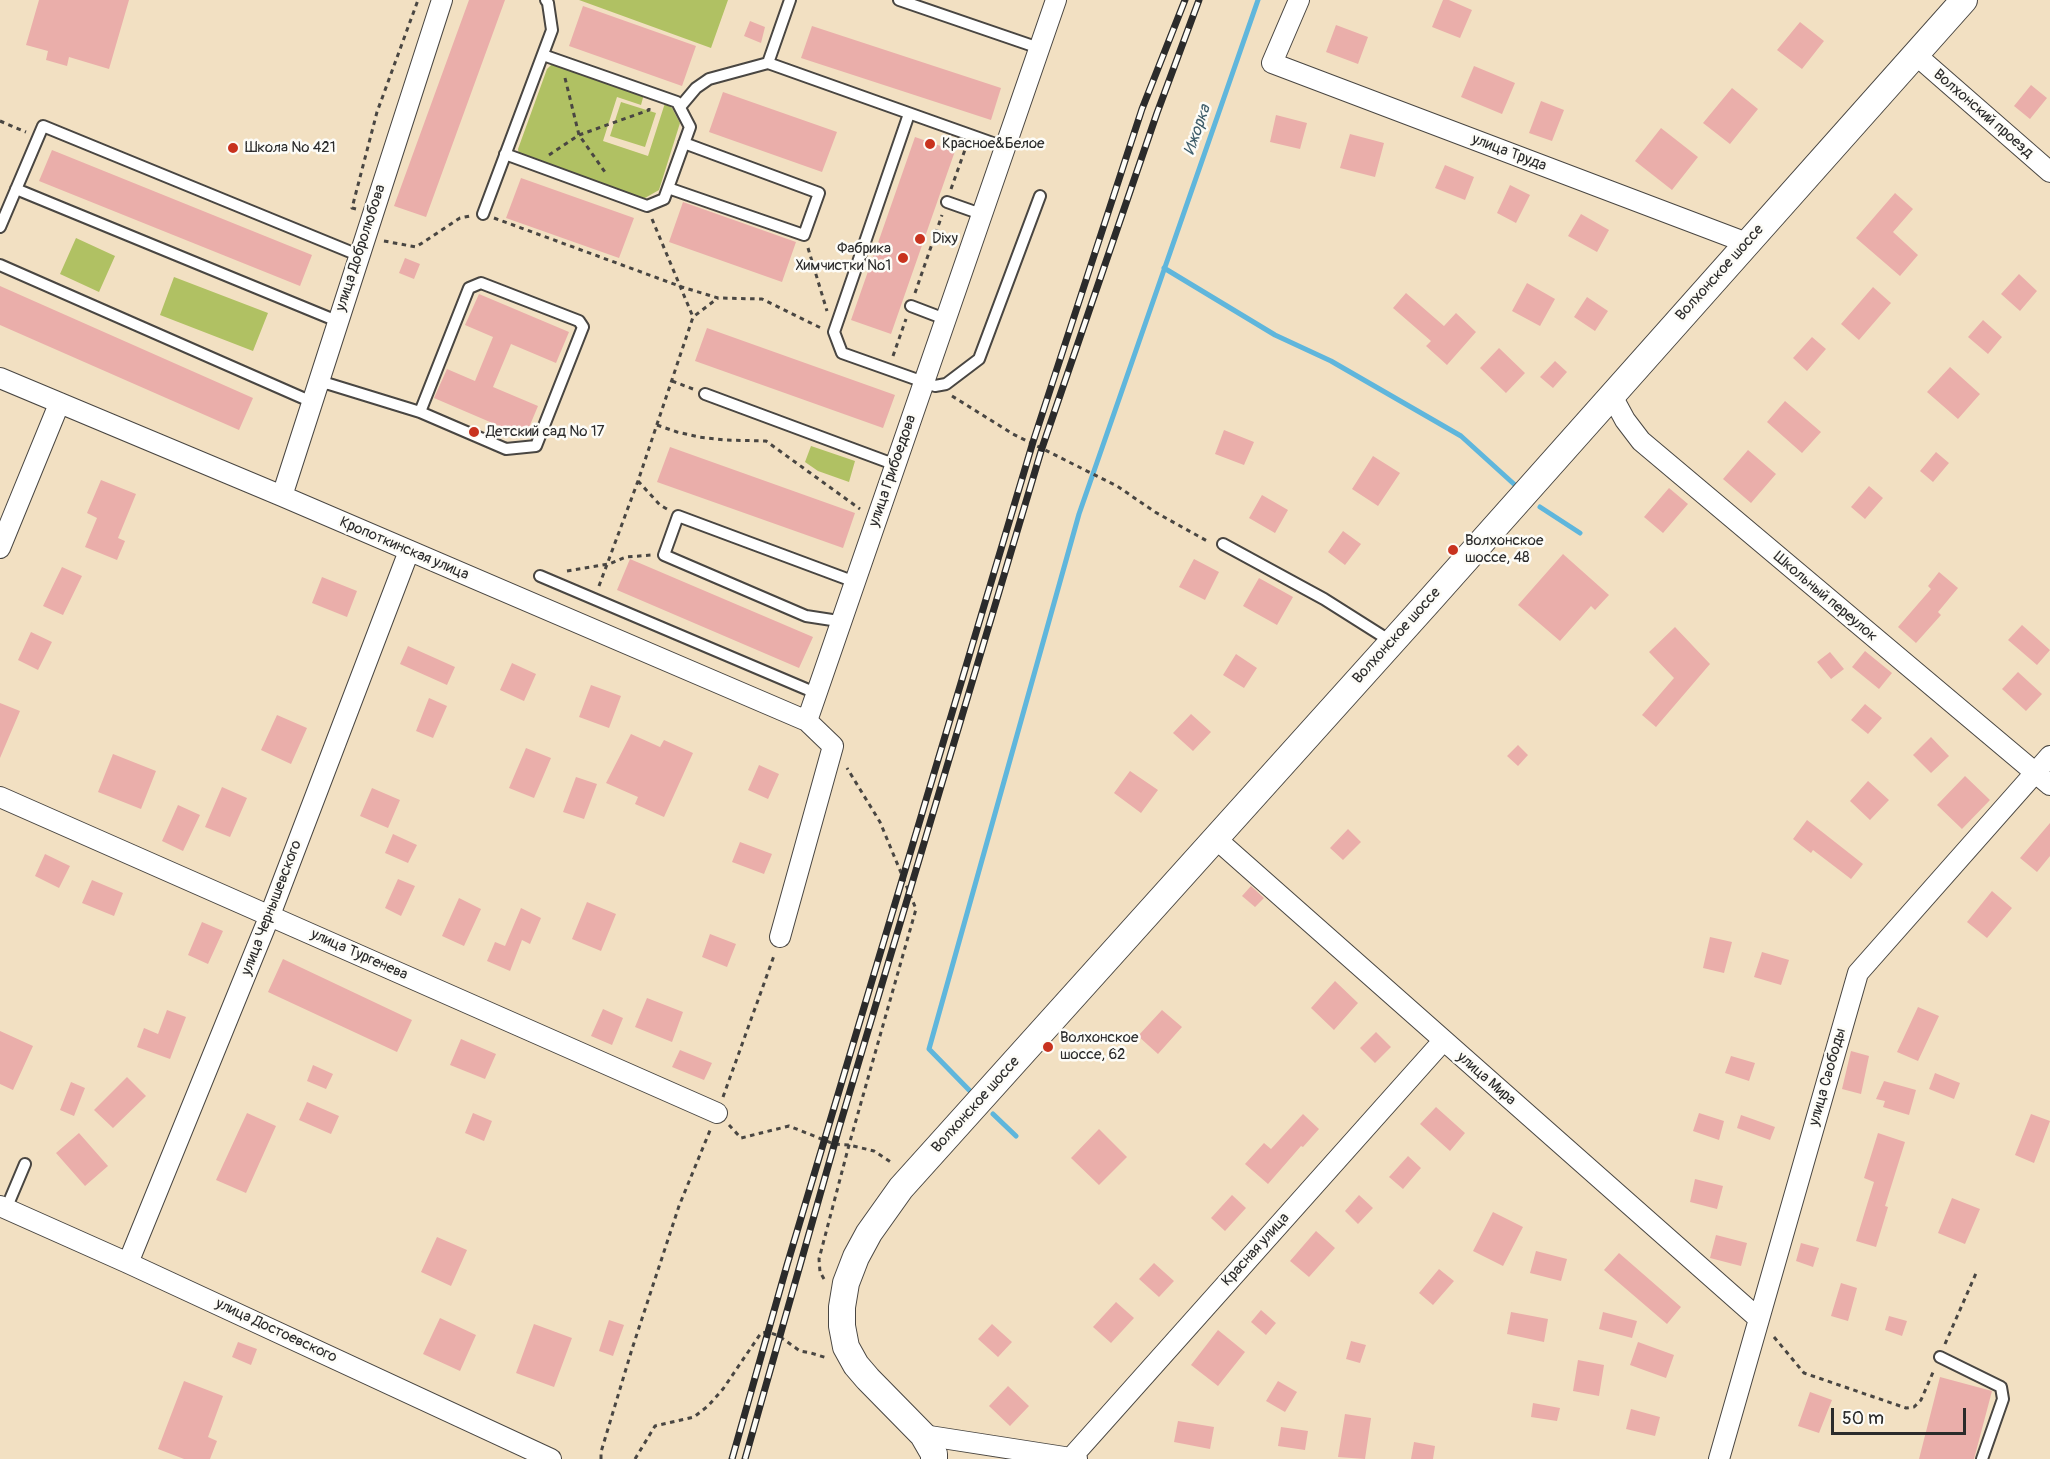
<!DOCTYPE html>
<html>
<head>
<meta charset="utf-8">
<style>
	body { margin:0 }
	#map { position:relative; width:2050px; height:1459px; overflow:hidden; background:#f2e0c2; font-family:Pangolin,sans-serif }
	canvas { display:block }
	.scale { position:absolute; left:1831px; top:1408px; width:135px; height:27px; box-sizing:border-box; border:3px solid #2b2b2b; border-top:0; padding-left:8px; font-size:18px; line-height:21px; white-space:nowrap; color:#2b2b2b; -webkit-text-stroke:4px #fdfcf7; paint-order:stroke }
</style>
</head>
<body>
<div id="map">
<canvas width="2050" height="1459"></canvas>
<div class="scale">50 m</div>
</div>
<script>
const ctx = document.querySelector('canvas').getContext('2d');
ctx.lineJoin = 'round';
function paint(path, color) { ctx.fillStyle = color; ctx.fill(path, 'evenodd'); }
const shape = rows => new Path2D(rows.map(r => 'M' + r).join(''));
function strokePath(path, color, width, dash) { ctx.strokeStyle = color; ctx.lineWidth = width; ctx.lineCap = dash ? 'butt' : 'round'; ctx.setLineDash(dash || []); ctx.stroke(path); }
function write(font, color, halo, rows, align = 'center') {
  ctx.font = font + ' Pangolin,sans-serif'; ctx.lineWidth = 5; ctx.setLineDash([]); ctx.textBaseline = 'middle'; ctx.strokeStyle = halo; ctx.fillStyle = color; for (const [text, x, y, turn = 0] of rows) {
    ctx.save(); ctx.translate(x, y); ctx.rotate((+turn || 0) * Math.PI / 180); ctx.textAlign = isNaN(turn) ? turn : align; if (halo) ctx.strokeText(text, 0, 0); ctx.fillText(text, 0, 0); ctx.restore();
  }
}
const green = shape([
	[579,0,728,0,711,48],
	[551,65,557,65,644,94,641,105,617,97,603,141,648,156,665,103,672,108,680,123,659,190,645,198,636,198,519,155,518,149,547,69],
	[621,102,656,113,645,147,610,136],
	[76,238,115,256,99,292,60,274],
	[174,277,268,313,253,351,160,315],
	[811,446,855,461,849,482,818,471,805,462]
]);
const stream = shape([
	[1164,268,1275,335,1331,361,1461,436,1515,485],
	[1540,507,1580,533],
	[971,1092,929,1049,1079,514,1258,0],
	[993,1114,1016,1136]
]);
const building = shape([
	[39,0,129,0,109,69,69,57,67,66,46,60,48,51,26,45],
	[469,0,505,0,426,217,394,206],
	[1443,0,1449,0,1472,10,1460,38,1432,27],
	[583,6,696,46,682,86,569,46],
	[750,21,765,27,761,43,744,36],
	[1800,22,1824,41,1802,69,1777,50],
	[1336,25,1368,37,1358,64,1326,52],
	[812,26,1001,88,991,120,801,58],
	[1474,66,1515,83,1502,114,1461,97],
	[2031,85,2047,98,2030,119,2014,106],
	[1732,88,1758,109,1730,144,1703,123],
	[723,92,837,132,822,172,709,132],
	[1541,101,1564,110,1552,141,1529,133],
	[1276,115,1307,123,1300,149,1270,142],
	[1661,128,1698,157,1672,190,1635,161],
	[1350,134,1384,143,1375,177,1340,168],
	[915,137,955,151,891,334,851,320],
	[52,150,312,255,300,286,39,181],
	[1445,165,1474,177,1465,200,1435,188],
	[521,178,634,218,619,258,506,218],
	[1510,185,1530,195,1516,223,1497,213],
	[1895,193,1913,209,1893,232,1918,255,1900,276,1856,238],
	[683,202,796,242,782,282,669,242],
	[1581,214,1609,230,1597,252,1568,236],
	[405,258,420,264,414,279,399,273],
	[2019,274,2037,291,2020,311,2001,294],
	[1527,283,1555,299,1540,326,1512,311],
	[0,286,253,398,239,430,0,325],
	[1873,287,1891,303,1859,340,1841,324],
	[1406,293,1444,326,1456,313,1476,332,1447,365,1426,346,1431,341,1393,308],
	[479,294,569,332,556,363,511,344,493,387,538,406,525,437,434,398,447,369,475,381,493,337,465,325],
	[1587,297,1608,311,1595,331,1574,317],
	[1983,320,2002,337,1988,354,1968,337],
	[707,328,895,395,883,428,695,361],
	[1812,337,1826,349,1807,371,1793,358],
	[1499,348,1525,373,1506,393,1480,368],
	[1555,361,1567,372,1553,388,1540,377],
	[1950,367,1980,394,1958,419,1927,392],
	[1785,401,1821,432,1802,453,1767,422],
	[1224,430,1254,442,1244,465,1215,454],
	[670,447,855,513,843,548,657,482],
	[1748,450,1776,474,1751,503,1723,479],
	[1936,452,1949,463,1933,482,1920,471],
	[1373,456,1400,473,1378,506,1352,489],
	[101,480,136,494,118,538,125,541,117,560,85,547,97,518,87,513],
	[1869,486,1883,498,1865,519,1851,507],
	[1669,488,1688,504,1663,533,1644,517],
	[1262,495,1288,510,1275,533,1249,518],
	[1343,531,1361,544,1345,565,1328,552],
	[1563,554,1609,595,1595,610,1591,606,1560,641,1518,605],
	[630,559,813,637,799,668,617,590],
	[1194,559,1219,572,1205,600,1179,587],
	[62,567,82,576,63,615,43,606],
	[1939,572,1958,588,1938,612,1941,615,1916,643,1898,627,1931,589,1928,586],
	[322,577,357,591,347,617,312,603],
	[1259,578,1293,597,1277,625,1243,606],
	[2022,625,2050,650,2037,665,2008,640],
	[1675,627,1710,664,1656,727,1642,715,1674,678,1649,652],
	[31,632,52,642,38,670,18,660],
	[408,646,455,667,447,685,400,664],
	[1865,651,1892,673,1879,689,1852,667],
	[1830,652,1844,669,1831,679,1817,662],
	[1236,654,1257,668,1244,688,1223,675],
	[512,663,536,674,524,701,500,690],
	[2018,672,2042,694,2026,711,2002,689],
	[591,685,621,696,609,728,579,717],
	[429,698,447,706,433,738,416,731],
	[0,703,20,711,0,758],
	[1865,704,1882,718,1868,734,1851,720],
	[1191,714,1211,732,1193,751,1173,733],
	[277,715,307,728,291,764,261,750],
	[631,734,660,747,664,740,693,753,664,817,635,804,638,797,606,783],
	[1931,737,1949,756,1931,773,1913,755],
	[1518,745,1528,755,1518,766,1507,756],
	[526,748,551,758,534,798,509,788],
	[113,754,156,771,141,809,98,792],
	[759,765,779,774,768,799,748,790],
	[1130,771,1158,790,1141,813,1114,793],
	[1965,776,1990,800,1962,829,1937,805],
	[576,777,597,784,584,819,563,812],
	[1868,781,1889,800,1870,820,1850,801],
	[222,787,247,798,230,837,205,827],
	[372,788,400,800,388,828,360,816],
	[178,805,200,815,183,851,162,841],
	[1807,820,1863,864,1851,879,1813,850,1811,853,1793,839],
	[2050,823,2050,856,2037,872,2020,858],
	[1348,829,1361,842,1343,860,1330,848],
	[393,834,417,845,408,863,385,853],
	[740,842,772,854,764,874,732,862],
	[45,854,70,866,59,888,35,876],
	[398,879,415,886,401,916,385,908],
	[92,880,123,893,114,916,82,903],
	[1251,886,1264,898,1255,907,1242,896],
	[1992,891,2012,908,1987,938,1967,922],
	[459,898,481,909,464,946,442,936],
	[587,902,616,914,601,951,572,939],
	[521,908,541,918,530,944,522,940,510,971,487,961,495,942,505,946],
	[202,922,223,931,208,964,188,955],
	[710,934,736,944,727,967,702,957],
	[1710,937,1732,942,1724,973,1703,968],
	[1762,952,1789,960,1781,985,1754,977],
	[283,959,412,1020,397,1052,268,992],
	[1335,981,1358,1003,1334,1030,1311,1008],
	[647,998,683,1012,672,1042,635,1027],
	[1918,1007,1939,1016,1918,1061,1897,1052],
	[603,1009,623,1018,612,1045,591,1036],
	[167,1010,186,1017,170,1059,137,1047,144,1028,158,1034],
	[1162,1010,1182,1027,1158,1054,1138,1036],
	[0,1031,33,1046,13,1090,0,1084],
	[1376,1032,1391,1047,1375,1063,1360,1048],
	[461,1039,496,1054,485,1079,450,1065],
	[680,1050,712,1063,704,1080,672,1067],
	[1851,1051,1869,1056,1861,1094,1842,1089],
	[1731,1056,1755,1063,1749,1081,1725,1073],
	[313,1065,333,1074,326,1089,307,1081],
	[1935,1073,1960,1083,1954,1099,1929,1089],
	[127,1077,146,1096,113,1128,94,1110],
	[1884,1081,1916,1090,1909,1115,1883,1107,1885,1101,1876,1099],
	[71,1082,85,1088,74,1116,60,1110],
	[307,1102,339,1116,331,1134,299,1120],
	[1436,1107,1465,1133,1450,1151,1420,1124],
	[247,1113,276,1126,246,1193,216,1180],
	[473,1113,492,1121,484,1141,465,1133],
	[1699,1113,1724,1121,1719,1140,1693,1131],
	[1303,1114,1319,1129,1303,1147,1301,1146,1268,1184,1245,1164,1264,1143,1271,1149],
	[2031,1114,2050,1121,2034,1163,2015,1155],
	[1741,1115,1775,1127,1770,1140,1737,1128],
	[1099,1129,1127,1157,1099,1185,1071,1158],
	[79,1133,108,1166,85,1186,56,1153],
	[1878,1133,1905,1142,1885,1206,1888,1207,1876,1247,1856,1241,1874,1182,1864,1178],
	[1408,1156,1421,1168,1403,1189,1389,1177],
	[1695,1179,1723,1186,1717,1209,1690,1202],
	[1232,1195,1246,1208,1225,1231,1211,1218],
	[1359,1195,1373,1208,1358,1224,1345,1211],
	[1952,1198,1980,1209,1965,1244,1938,1233],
	[1493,1212,1523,1227,1503,1266,1473,1251],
	[1316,1231,1335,1248,1309,1277,1290,1261],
	[1716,1235,1747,1243,1741,1266,1710,1258],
	[437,1237,467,1250,451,1286,421,1272],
	[1801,1243,1819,1248,1813,1267,1796,1261],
	[1536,1251,1567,1259,1561,1281,1530,1273],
	[1619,1253,1681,1307,1667,1324,1604,1270],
	[1154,1263,1174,1281,1159,1297,1139,1279],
	[1439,1269,1454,1281,1433,1305,1419,1293],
	[1841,1283,1857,1288,1848,1321,1831,1316],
	[1116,1302,1134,1318,1111,1343,1093,1327],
	[1261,1310,1276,1323,1266,1335,1251,1322],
	[1511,1312,1548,1319,1544,1342,1507,1334],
	[1603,1312,1637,1321,1632,1338,1599,1329],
	[1889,1316,1907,1321,1902,1336,1885,1330],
	[440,1318,476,1335,460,1371,423,1354],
	[609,1320,624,1325,613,1356,599,1351],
	[534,1324,572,1338,554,1387,516,1373],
	[992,1324,1012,1342,998,1357,978,1339],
	[1218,1330,1245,1352,1218,1386,1191,1365],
	[1351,1341,1366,1345,1360,1363,1346,1359],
	[238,1342,257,1349,251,1365,232,1357],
	[1638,1342,1674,1355,1666,1378,1630,1365],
	[1578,1360,1604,1365,1599,1396,1573,1391],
	[1940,1377,1992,1391,1974,1459,1919,1459],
	[184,1381,223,1396,208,1437,217,1441,210,1459,184,1459,158,1449],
	[1278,1381,1297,1392,1285,1412,1266,1401],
	[1008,1386,1029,1406,1010,1426,989,1406],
	[1810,1392,1832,1400,1819,1433,1798,1426],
	[1533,1403,1560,1408,1557,1421,1531,1417],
	[1631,1409,1660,1417,1655,1436,1626,1429],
	[1345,1414,1371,1418,1365,1459,1338,1457],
	[1178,1421,1214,1427,1210,1449,1174,1442],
	[1281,1427,1308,1431,1305,1450,1278,1446],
	[1414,1442,1435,1446,1433,1459,1411,1459]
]);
const path = shape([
	[565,78,579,135,607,175],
	[0,121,26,132],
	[549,155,579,135,649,110,649,107],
	[951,189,966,147],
	[356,209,352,208,377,112,418,0],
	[494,218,682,287,718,298,762,299,821,328],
	[652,219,693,317],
	[384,241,416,247,460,218,470,216],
	[808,248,827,311],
	[915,293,942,215],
	[893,356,906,319],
	[672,381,693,389],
	[952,396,1013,434,1117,486,1155,512,1209,542],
	[657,425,677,432,699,437,724,440,766,441,860,509],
	[638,481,660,505,667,509],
	[567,571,609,564,626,557,652,555],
	[599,586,638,481,693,317,718,298],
	[723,1097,775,953],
	[729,1125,741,1138,789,1126,834,1144,849,1145,874,1151,892,1163],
	[824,1279,820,1272,819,1259,849,1145,916,909,880,822,847,768],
	[1774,1337,1804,1373,1906,1408,1914,1407,1921,1400,1934,1370],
	[1945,1344,1977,1271],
	[601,1459,601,1452,632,1349,679,1206,711,1128],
	[635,1459,655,1426,694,1417,708,1406,723,1389,761,1333,768,1332,779,1336,800,1351,811,1353,827,1358]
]);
const service = shape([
	[790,0,768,63,1004,147],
	[899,0,1039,48],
	[680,107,696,88,709,79,768,63],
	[909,114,834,332,842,353,935,386,946,384,979,359,1040,196],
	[505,154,647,206,664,199,690,127,677,102,543,55],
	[668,188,804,235,819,193,684,143],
	[16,189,337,321],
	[947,202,981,214],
	[483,214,552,30,548,3,546,0],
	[0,227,43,126,358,255],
	[0,265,312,402],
	[911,306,945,319],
	[318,383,329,384,420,412,506,449,536,446,583,327,579,321,481,283,469,288,420,412],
	[705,394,896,465],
	[1223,544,1324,599,1392,642],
	[540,576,818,694],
	[841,624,832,620,806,616,664,555,678,516,855,582],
	[6,1209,25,1164],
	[1940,1357,2001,1387,2003,1399,1982,1459]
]);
const minor = shape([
	[1299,0,1272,63,1747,243],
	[1916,55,2050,172],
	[0,378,282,496,807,721,833,746,780,937],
	[1612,396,1625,420,1641,441,2050,785],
	[282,496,442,0],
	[0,548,59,404],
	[807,721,1056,0],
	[0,797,717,1113],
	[1215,838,1759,1319],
	[0,1206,128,1263,551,1459],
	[128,1263,270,915,409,551],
	[923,1435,1077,1459],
	[1070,1459,1443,1041],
	[1719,1459,1858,973,2050,756]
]);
const tertiary = shape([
	[934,1459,934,1454,923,1435,868,1379,856,1365,846,1347,842,1326,842,1307,846,1283,856,1257,869,1233,901,1188,1431,599,1964,0]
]);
const rail = shape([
	[732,1459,787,1265,1033,442,1142,109,1185,0],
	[745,1459,839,1128,1042,448,1157,113,1199,0]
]);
const markers = [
	[930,144,6,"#c8321e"],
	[233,148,6,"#c8321e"],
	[920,239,6,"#c8321e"],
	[903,258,6,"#c8321e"],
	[474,432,6,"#c8321e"],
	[1453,550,6,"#c8321e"],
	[1048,1047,6,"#c8321e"]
];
const streetNames = [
	["Волхонский проезд",1983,114,41],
	["улица Труда",1509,153,21],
	["улица Добролюбова",361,248,-72],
	["Волхонское шоссе",1720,273,-48],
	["улица Грибоедова",893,471,-71],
	["Кропоткинская улица",404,549,23],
	["Школьный переулок",1825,597,40],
	["Волхонское шоссе",1397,636,-48],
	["улица Чернышевского",272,908,-69],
	["улица Тургенева",359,955,24],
	["улица Свободы",1828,1077,-74],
	["улица Мира",1486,1079,41],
	["Волхонское шоссе",976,1105,-48],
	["Красная улица",1256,1250,-48],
	["улица Достоевского",276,1331,25]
];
const poiNames = [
	["Красное&Белое",942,144],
	["Школа № 421",245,148],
	["Dixy",932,239],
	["Фабрика",891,249,"right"],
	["Химчистки №1",891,266,"right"],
	["Детский сад № 17",486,432],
	["Волхонское",1465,541],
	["шоссе, 48",1465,558],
	["Волхонское",1060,1038],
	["шоссе, 62",1060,1055]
];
const waterNames = [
	["Ижорка",1198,130,-71]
];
paint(green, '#b0c163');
strokePath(stream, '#5fb6dc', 5);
paint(building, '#eaaeaa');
strokePath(service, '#494642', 14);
strokePath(minor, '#494642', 22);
strokePath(tertiary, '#494642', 28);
strokePath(path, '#494642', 3, [4.5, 4.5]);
strokePath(service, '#fff', 10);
strokePath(minor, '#fff', 20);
strokePath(tertiary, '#fff', 26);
strokePath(rail, '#2b2b2b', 7);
strokePath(rail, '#fdfcf7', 4.5, [14]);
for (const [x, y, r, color] of markers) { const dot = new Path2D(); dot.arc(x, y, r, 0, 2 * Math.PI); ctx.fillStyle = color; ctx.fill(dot); strokePath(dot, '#fdfcf7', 2); }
write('15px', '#2b2b2b', '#fdfcf7', streetNames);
write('15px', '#2b2b2b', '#fdfcf7', poiNames, 'left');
write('italic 16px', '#3d5c69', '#fdfcf7', waterNames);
</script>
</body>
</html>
